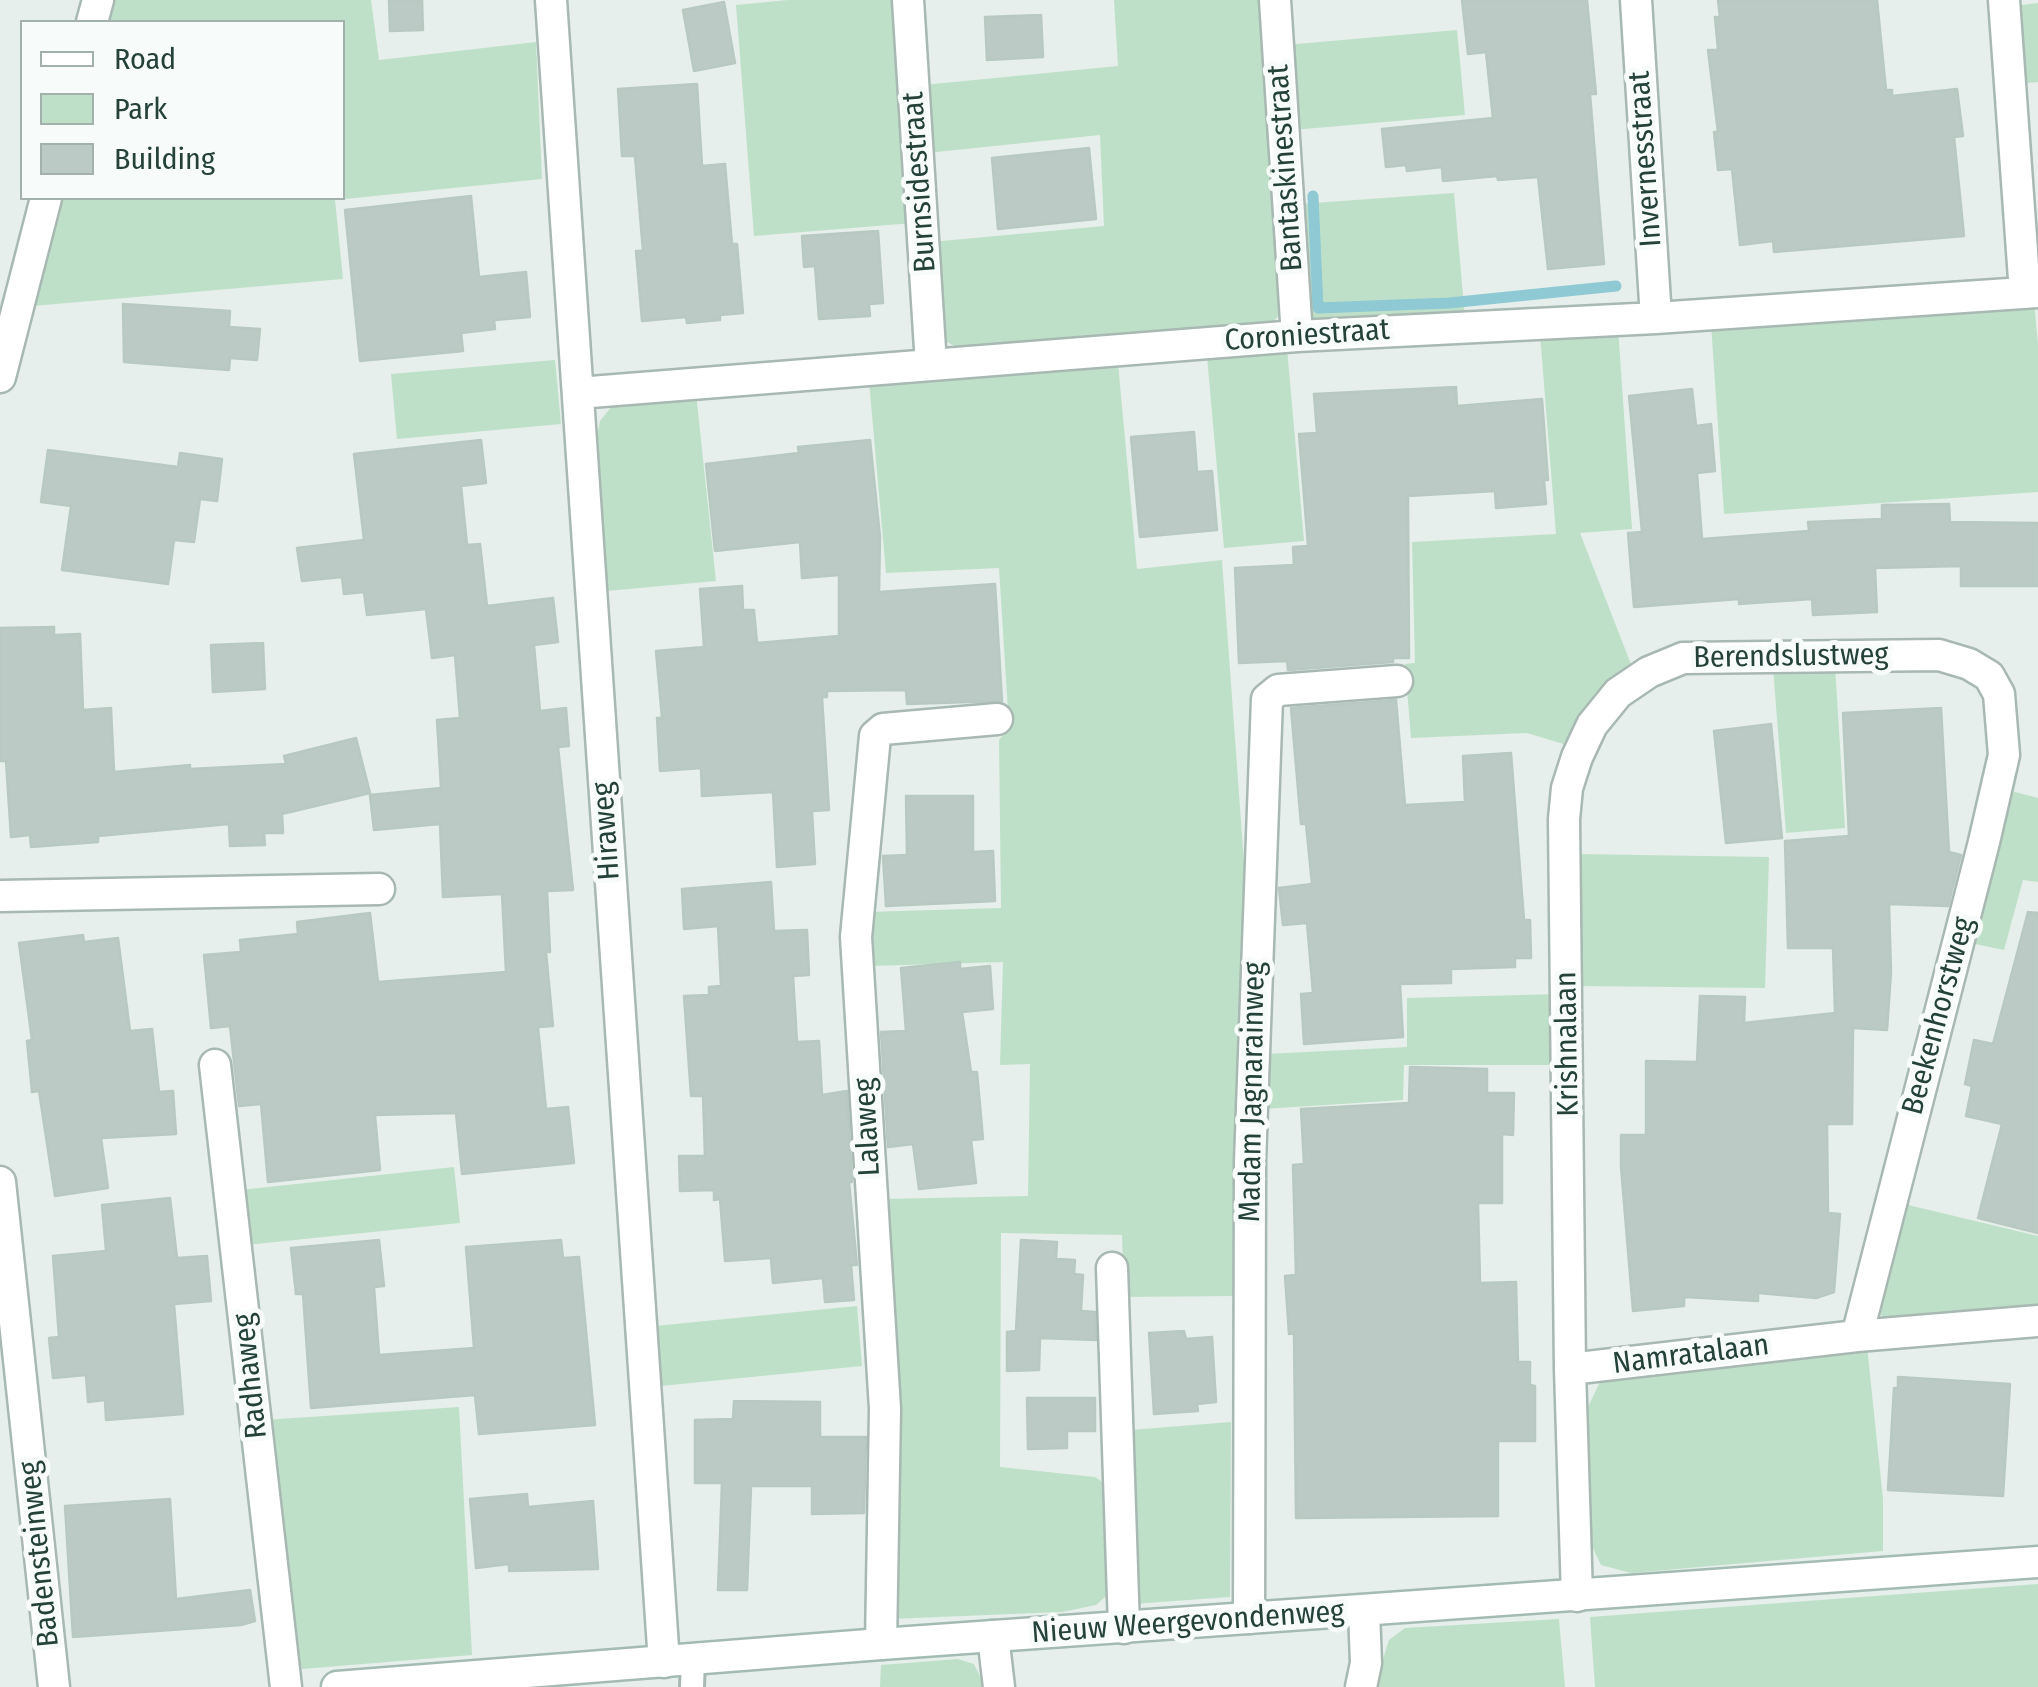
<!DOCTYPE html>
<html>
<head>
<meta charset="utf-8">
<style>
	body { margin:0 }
	#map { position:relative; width:2038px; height:1687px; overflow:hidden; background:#e6efeb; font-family:"Fira Sans Condensed",sans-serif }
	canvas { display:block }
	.legend { position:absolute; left:20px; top:20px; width:325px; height:180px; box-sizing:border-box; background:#f7fbf9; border:2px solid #a3b1ad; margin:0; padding:12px 18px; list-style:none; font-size:30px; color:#24423a }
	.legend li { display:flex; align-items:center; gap:20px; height:50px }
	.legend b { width:50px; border:2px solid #a3b1ad }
</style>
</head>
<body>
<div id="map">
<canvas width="2038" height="1687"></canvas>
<ul class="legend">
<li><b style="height:12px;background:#fff"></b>Road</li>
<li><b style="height:28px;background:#bfe0c8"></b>Park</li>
<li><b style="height:28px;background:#bbcac4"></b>Building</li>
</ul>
</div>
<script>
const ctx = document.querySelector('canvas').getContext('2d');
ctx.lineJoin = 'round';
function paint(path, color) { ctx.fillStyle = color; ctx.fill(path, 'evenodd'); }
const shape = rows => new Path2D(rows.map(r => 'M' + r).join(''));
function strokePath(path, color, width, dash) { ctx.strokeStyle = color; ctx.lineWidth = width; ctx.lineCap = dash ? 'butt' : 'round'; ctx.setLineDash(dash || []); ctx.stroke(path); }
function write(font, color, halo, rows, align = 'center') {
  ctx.font = font + ' "Fira Sans Condensed",sans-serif'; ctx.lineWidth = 10; ctx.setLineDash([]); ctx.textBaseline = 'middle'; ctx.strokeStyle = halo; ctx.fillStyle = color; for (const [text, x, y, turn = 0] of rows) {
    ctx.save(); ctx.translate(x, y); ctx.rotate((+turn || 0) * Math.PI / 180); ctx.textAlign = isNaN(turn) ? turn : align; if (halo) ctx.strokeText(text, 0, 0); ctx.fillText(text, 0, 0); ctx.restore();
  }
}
const green = shape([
	[113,0,371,0,379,60,536,42,542,179,335,200,343,279,33,306,61,198,342,198,342,22,107,22],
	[788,0,899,0,913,223,754,236,736,5],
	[1114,0,1267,0,1285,302,1279,315,1271,324,968,349,955,346,945,341,936,319,931,242,1104,226,1100,135,927,153,923,85,1118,66],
	[2038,3,2038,82,2017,84,2014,6],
	[1457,30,1465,115,1293,130,1285,45],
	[1454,193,1465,318,1308,321,1299,204],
	[2034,301,2038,344,2038,492,1724,514,1711,324],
	[1618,328,1632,529,1580,533,1634,672,1570,746,1527,733,1411,738,1405,664,1415,663,1412,542,1556,534,1540,334],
	[1287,348,1304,541,1224,548,1207,356],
	[555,360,561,424,397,439,391,374],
	[1118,363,1137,569,1222,560,1246,890,1236,1296,1124,1297,1122,1235,1001,1233,1000,1467,1095,1477,1104,1483,1107,1495,1111,1592,1096,1605,1062,1612,889,1619,883,1199,1028,1196,1030,1064,1000,1065,1003,962,870,966,868,912,1001,908,999,740,1009,727,999,568,886,573,869,381],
	[696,393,716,581,607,591,597,435,600,421,615,402],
	[1835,665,1845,828,1786,833,1773,668],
	[2008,790,2038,798,2038,882,2023,880,2004,950,1970,943],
	[1576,854,1769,857,1765,988,1577,986],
	[1560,994,1559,1065,1404,1065,1403,1100,1263,1109,1265,1054,1407,1047,1407,998],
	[454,1167,460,1223,246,1245,240,1190],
	[1904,1204,2038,1236,2038,1312,1886,1320,1880,1314,1878,1304],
	[857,1306,862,1366,661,1386,655,1326],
	[1867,1346,1883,1499,1883,1551,1631,1573,1601,1565,1586,1534,1583,1450,1587,1409,1600,1382,1615,1374],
	[459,1407,472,1655,302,1669,284,1601,264,1420],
	[1231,1422,1230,1597,1133,1604,1130,1430],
	[2038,1584,2038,1687,1595,1687,1590,1617],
	[1559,1619,1565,1687,1374,1687,1389,1640,1405,1628],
	[958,1659,974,1664,985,1687,880,1687,881,1665]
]);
const stream = shape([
	[1313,196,1318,308,1449,303,1616,286]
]);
const building = shape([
	[389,0,422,0,423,30,390,31,389,0],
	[1462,0,1587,0,1596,94,1590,94,1604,264,1548,269,1538,177,1498,180,1497,176,1443,181,1442,167,1407,171,1406,165,1386,167,1382,129,1493,118,1486,52,1468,54,1462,0],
	[1718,0,1877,0,1886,90,1892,90,1892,96,1957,89,1963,136,1954,137,1964,236,1774,252,1773,241,1740,245,1732,169,1718,170,1714,132,1718,132,1708,50,1718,50,1715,17,1720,17,1718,0],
	[724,2,735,63,694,71,683,10,724,2],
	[1041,15,1043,57,987,60,985,17,1041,15],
	[697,84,702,166,725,164,732,244,737,244,743,313,720,315,720,320,687,323,686,317,642,321,636,251,643,251,635,156,622,156,618,89,697,84],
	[1089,148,1096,219,998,229,992,158,1089,148],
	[471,196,479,277,526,272,530,317,494,320,495,329,461,333,463,351,360,361,345,210,471,196],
	[878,231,883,303,869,304,870,316,819,319,815,266,804,267,802,236,878,231],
	[123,304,230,311,229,327,260,329,257,360,230,358,229,370,124,362,123,304],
	[1456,387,1457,406,1542,399,1548,480,1544,480,1546,504,1496,508,1495,491,1408,496,1409,658,1393,658,1393,662,1288,670,1287,661,1239,663,1235,568,1294,565,1293,547,1308,546,1299,434,1317,433,1314,394,1456,387],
	[1692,389,1696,426,1711,424,1715,471,1697,473,1702,539,1809,531,1808,522,1882,519,1882,505,1949,504,1950,522,2038,523,2038,586,1961,586,1961,566,1875,568,1877,612,1813,615,1812,599,1739,604,1739,599,1634,607,1628,533,1642,532,1629,396,1692,389],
	[1194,432,1197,472,1212,471,1217,530,1140,537,1131,437,1194,432],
	[481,440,486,483,461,486,467,545,480,544,487,606,553,598,558,642,534,645,540,711,566,708,569,746,558,747,573,890,547,891,550,952,546,952,553,1026,538,1027,546,1109,568,1107,574,1163,462,1174,456,1113,375,1115,380,1170,268,1182,261,1104,239,1106,230,1026,211,1028,204,955,241,952,240,940,298,934,297,922,370,913,378,982,506,972,502,894,443,897,440,824,374,830,370,795,441,788,437,720,460,718,455,655,432,658,426,609,367,615,364,592,344,594,342,577,302,581,297,548,364,540,354,454,481,440],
	[870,440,880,537,879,592,995,584,1002,701,907,704,906,690,827,691,827,697,822,697,829,810,812,811,815,864,777,867,773,792,702,796,701,768,660,771,657,718,662,718,656,651,704,647,700,589,742,586,743,610,754,610,757,643,839,636,839,575,802,578,800,542,715,551,706,464,799,453,798,447,870,440],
	[48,450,178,467,180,453,222,459,217,501,200,499,194,542,174,540,168,584,62,570,71,506,41,502,48,450],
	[54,627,54,635,80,634,83,710,111,708,114,772,190,765,190,769,286,764,284,756,356,738,370,793,282,814,283,833,264,833,265,845,230,846,229,824,98,836,98,842,31,847,30,835,11,837,6,761,0,761,0,628,54,627],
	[263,643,265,689,213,692,211,645,263,643],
	[1396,700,1405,805,1465,802,1463,756,1511,753,1524,920,1530,920,1531,958,1515,958,1515,967,1451,969,1451,983,1400,984,1403,1037,1304,1044,1301,994,1313,993,1307,923,1283,925,1279,888,1312,884,1306,824,1301,824,1291,708,1396,700],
	[1941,708,1949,852,1961,855,1948,906,1889,904,1891,972,1887,1030,1853,1028,1852,1124,1827,1124,1828,1213,1840,1214,1834,1292,1816,1298,1758,1293,1758,1301,1684,1297,1684,1306,1633,1311,1621,1167,1621,1135,1646,1135,1646,1061,1697,1062,1700,996,1745,997,1744,1023,1835,1013,1833,948,1788,948,1785,841,1849,836,1843,713,1941,708],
	[1771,724,1782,838,1726,843,1714,731,1771,724],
	[906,796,973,796,973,852,993,851,995,901,886,906,883,856,907,855,906,796],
	[771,882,774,931,807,930,809,975,793,976,797,1042,819,1041,822,1095,847,1091,852,1182,849,1182,857,1265,851,1265,854,1300,825,1302,823,1278,773,1283,771,1258,725,1261,720,1199,714,1200,714,1190,680,1191,679,1156,705,1156,703,1096,691,1096,684,996,709,995,709,987,721,986,718,926,684,929,682,889,771,882],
	[2028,912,2038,913,2038,1233,1978,1218,2002,1124,1966,1116,1972,1086,1965,1084,1974,1040,1993,1044,2028,912],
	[83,935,84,942,118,938,130,1031,152,1029,159,1092,173,1091,176,1134,101,1138,108,1188,55,1196,39,1091,32,1092,27,1041,32,1040,19,943,83,935],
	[960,962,960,969,990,966,993,1009,962,1012,971,1072,977,1072,983,1139,971,1140,976,1183,919,1189,913,1144,888,1147,881,1032,906,1031,901,968,960,962],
	[1410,1067,1487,1069,1487,1093,1514,1093,1513,1135,1502,1134,1502,1203,1478,1203,1480,1283,1516,1282,1518,1362,1530,1362,1530,1385,1535,1386,1535,1441,1498,1441,1498,1516,1296,1518,1294,1333,1289,1334,1285,1276,1296,1275,1293,1165,1304,1164,1301,1109,1409,1103,1410,1067],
	[170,1198,177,1258,207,1256,211,1301,174,1304,183,1414,106,1420,105,1400,88,1402,86,1375,53,1378,49,1338,59,1337,53,1256,106,1251,102,1205,170,1198],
	[379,1240,384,1286,374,1287,379,1355,474,1348,466,1247,561,1240,563,1258,579,1257,595,1425,479,1434,475,1395,311,1408,303,1294,296,1294,291,1248,379,1240],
	[1021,1240,1057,1242,1056,1259,1075,1260,1074,1274,1083,1275,1081,1311,1095,1312,1096,1340,1040,1338,1039,1370,1007,1371,1007,1332,1016,1331,1021,1240],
	[1184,1331,1186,1339,1212,1337,1216,1402,1197,1404,1198,1411,1154,1414,1149,1333,1184,1331],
	[1898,1377,2010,1384,2003,1496,1888,1490,1894,1388,1898,1388,1898,1377],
	[1027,1398,1095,1398,1095,1431,1067,1431,1067,1448,1028,1449,1027,1398],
	[734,1401,820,1402,820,1437,866,1437,864,1513,812,1514,812,1486,751,1486,747,1590,718,1590,722,1483,695,1483,695,1420,733,1419,734,1401],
	[527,1494,528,1507,593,1501,598,1569,509,1571,509,1564,476,1568,470,1499,527,1494],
	[170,1499,176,1599,250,1590,255,1621,241,1625,73,1637,65,1506,170,1499]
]);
const lane = shape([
	[692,1687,693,1659]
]);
const street = shape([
	[551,0,664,1662],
	[908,0,931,365],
	[1275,0,1297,336],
	[1636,0,1656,318],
	[2004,0,2025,293],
	[92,22,98,0],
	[0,377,46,198],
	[578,393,1297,336,1656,318,2038,292],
	[0,896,379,889],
	[215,1065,286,1687],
	[0,1182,54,1687],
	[1112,1268,1124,1628],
	[1570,1369,1564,819,1567,788,1577,757,1592,725,1618,693,1649,672,1683,658,1939,655,1969,664,1989,676,1999,694,2004,755,1984,842,1857,1336],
	[1577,1596,1570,1369,1857,1336,2038,1321],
	[1249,1618,1250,1162,1267,699,1278,690,1397,681],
	[993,1636,999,1687],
	[881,1644,885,1409,856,937,875,736,883,729,997,719],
	[1361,1687,1366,1663,1364,1611]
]);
const secondary = shape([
	[337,1687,881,1644,2038,1562]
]);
const streetNames = [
	["Invernesstraat",1646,159,-94],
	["Bantaskinestraat",1286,168,-94],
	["Burnsidestraat",920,182,-94],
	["Coroniestraat",1307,336,-4],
	["Berendslustweg",1791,657,-1],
	["Hiraweg",607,831,-94],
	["Beekenhorstweg",1939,1016,-75],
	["Krishnalaan",1568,1044,-91],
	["Madam Jagnarainweg",1253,1092,-89],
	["Lalaweg",868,1127,-93],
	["Namratalaan",1691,1355,-7],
	["Radhaweg",251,1376,-96],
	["Badensteinweg",40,1554,-96],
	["Nieuw Weergevondenweg",1188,1623,-4]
];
paint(green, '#bfe0c8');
strokePath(stream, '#8ec9d4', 11);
paint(building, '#bbcac4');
strokePath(building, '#b8c9c2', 2.5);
strokePath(lane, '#a8b8b2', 28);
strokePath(street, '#a8b8b2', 35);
strokePath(secondary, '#a4bbb3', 35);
strokePath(lane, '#fff', 22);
strokePath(street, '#fff', 30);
strokePath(secondary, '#fff', 30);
write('30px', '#24423a', '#f7fbf9', streetNames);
</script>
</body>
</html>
